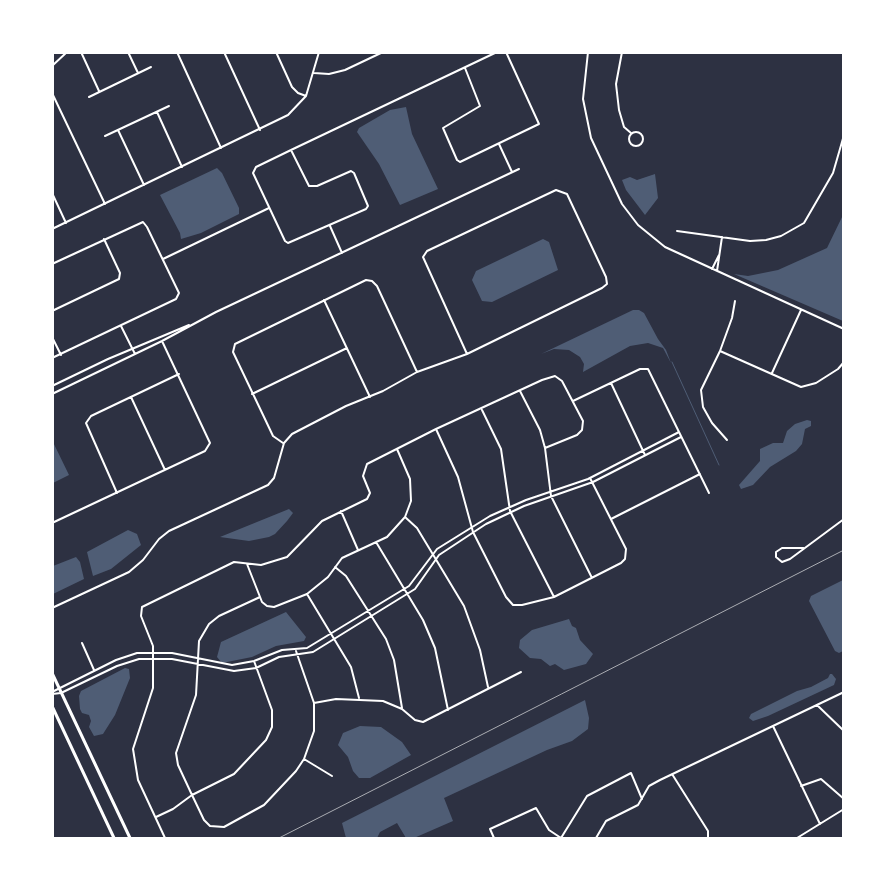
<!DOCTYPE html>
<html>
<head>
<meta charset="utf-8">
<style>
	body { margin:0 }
	#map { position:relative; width:896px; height:891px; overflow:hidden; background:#2d3142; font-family:"Noto Sans",sans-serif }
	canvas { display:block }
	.frame { position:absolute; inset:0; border:54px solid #fff; pointer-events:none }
</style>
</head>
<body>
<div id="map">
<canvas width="896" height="891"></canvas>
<div class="frame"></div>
</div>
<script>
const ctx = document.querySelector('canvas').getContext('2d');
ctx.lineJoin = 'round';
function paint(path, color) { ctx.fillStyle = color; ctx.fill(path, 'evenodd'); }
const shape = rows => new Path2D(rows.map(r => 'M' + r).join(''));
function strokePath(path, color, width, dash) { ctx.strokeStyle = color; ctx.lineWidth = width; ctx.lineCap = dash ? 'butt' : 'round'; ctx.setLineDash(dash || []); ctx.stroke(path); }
const water = shape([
	[406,107,412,134,438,189,400,205,379,164,357,132,359,128,390,110],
	[217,168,222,173,239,208,239,214,201,233,181,239,180,233,160,195],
	[655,174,658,198,645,215,626,190,622,180,630,177,637,180],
	[843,215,843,321,734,274,748,276,778,270,827,248],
	[543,239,549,242,558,270,492,302,482,301,472,280,476,271],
	[633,310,639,310,644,313,658,339,666,350,671,363,663,348,648,343,630,346,583,372,584,364,580,357,569,350,554,349,541,354],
	[807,420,811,421,811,426,805,429,802,444,796,451,770,467,753,485,741,489,739,485,760,461,760,449,773,443,783,443,787,431,795,424],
	[52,440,69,475,53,483,52,483],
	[289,509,293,513,287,521,275,534,269,537,249,541,220,537],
	[128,530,137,534,141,545,111,569,93,576,87,552],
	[76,557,80,562,84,579,53,594,53,566],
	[843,580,843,651,839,653,835,651,809,601,811,596],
	[286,612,306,637,304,641,276,646,252,657,222,663,217,657,221,642],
	[569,619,572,626,576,628,580,640,593,654,586,664,564,670,555,664,550,666,541,659,530,658,519,648,520,640,532,630],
	[125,668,129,669,130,678,115,715,103,734,94,736,89,727,91,721,89,715,82,713,80,709,79,696,81,691],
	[830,674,832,674,836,679,834,685,768,716,753,721,749,718,751,714,797,691,811,687,828,678],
	[585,700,589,718,588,729,572,741,547,750,444,798,453,821,414,838,406,838,397,823,380,832,377,838,346,838,342,823],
	[360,726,381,727,402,742,411,755,370,778,359,778,353,771,348,757,338,745,343,733]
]);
const stream = shape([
	[672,362,719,465]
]);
const minor = shape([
	[81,52,99,91],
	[128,52,138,73],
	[177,52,221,148],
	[224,52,260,130],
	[276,52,292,87,298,93,306,96],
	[588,52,583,99,591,138,622,204,638,225,665,247,844,329],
	[622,52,616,84,619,110,624,127,631,133],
	[52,66,67,52],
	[465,68,480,106,443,128,457,160,460,162,539,124,506,52],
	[314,73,329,74,345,70,383,52],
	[52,93,105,204],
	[89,97,151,67],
	[157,112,182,167],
	[118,130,144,185],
	'629 139a7 7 0 1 1 14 0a7 7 0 1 1-14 0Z',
	[105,136,169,106],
	[499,144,512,172],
	[291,150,309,186,317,186,351,171,354,173,368,206,366,209,288,243,285,241,253,173,256,167,291,150,497,52],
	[556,190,567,194,606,277,607,284,602,288,467,354,423,257,427,251,556,190],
	[52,193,66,223],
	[330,226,342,253],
	[52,229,288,115,306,96,319,52],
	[677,231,750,241,766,240,781,236,804,223,833,173,844,135],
	[163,259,269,208],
	[52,264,143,222,147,227,179,293,176,299,52,358],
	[712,269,719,255],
	[717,271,722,237],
	[324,300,370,397],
	[52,311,119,279,120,273,104,239],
	[121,326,135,354],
	[52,337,61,355],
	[720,351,801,387,816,383,838,369,844,362],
	[772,373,801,310],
	[611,383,645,455],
	[52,386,108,359,189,325],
	[520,391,540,430,545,448,551,496,592,578],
	[52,394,162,341,216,312,519,169],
	[252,394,347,348],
	[131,397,165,470],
	[573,401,640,369,648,369,709,493],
	[482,410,501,449,510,511,554,597],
	[436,429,458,477,473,532,506,597,513,605,522,605,554,597,621,563,625,559,626,549,590,478],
	[727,440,712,423,703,407,701,390,720,351,732,318,735,301],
	[283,443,273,436,264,417,233,352,235,344,366,280,372,281,377,286,417,372],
	[117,493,86,423,91,416,179,374],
	[341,511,358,550],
	[405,517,417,528,464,606,480,650,488,687],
	[611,519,700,474],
	[52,523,205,451,210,443,162,341],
	[376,542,423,620,435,648,448,710],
	[803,548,782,548,776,552,776,557,782,562,790,559,844,519],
	[247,564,262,602,267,606,274,607,307,594,328,577,342,558,387,537,405,517,411,501,410,479,397,449],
	[335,567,346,576,386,639,394,660,402,708],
	[307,594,351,667,359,698],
	[260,597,219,616,209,624,199,641,196,695,176,753,178,765,192,795,204,820,210,826,224,827,264,805,296,771,304,759,314,731,314,703,296,651],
	[52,608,129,572,143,560,159,539,169,531,268,485,274,478,284,443,292,434,346,406,383,391,417,372,467,354],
	[82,643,94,670],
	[52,692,116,660,137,653,172,653,232,665,254,661,282,650,307,648,409,586,437,549,490,516,526,500,588,479,679,432],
	[52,694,61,693,117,666,139,659,172,659,234,671,256,668,279,657,313,652,415,589,439,555,486,524,524,506,593,482,681,437],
	[314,703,336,699,383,701,402,709,415,720,423,722,521,672],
	[817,705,844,731],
	[773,726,820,824],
	[304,759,332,776],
	[672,774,708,831,708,838],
	[801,786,821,779,844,799],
	[156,817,173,809,192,795,234,774,266,740,272,727,272,710,254,661],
	[165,838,138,780,133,749,153,688,153,646,141,616,142,607,234,562,261,565,287,557,322,521,367,499,370,493,363,476,367,464,436,429,542,380,555,376,562,381,583,421,582,430,577,435,545,448],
	[494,838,490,829,536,808,549,830,561,838],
	[561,838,587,796,631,773,642,799],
	[596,838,606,821,638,805,649,786,660,780,844,692],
	[797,838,844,809]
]);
const secondary = shape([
	[52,673,130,838],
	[52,706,114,838]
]);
const rail = shape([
	[279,838,844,550]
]);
paint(water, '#4f5d75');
strokePath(stream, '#4f5d75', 1);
strokePath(minor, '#fff', 2);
strokePath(secondary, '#fff', 3);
strokePath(rail, '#abadb3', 1);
</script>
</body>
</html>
